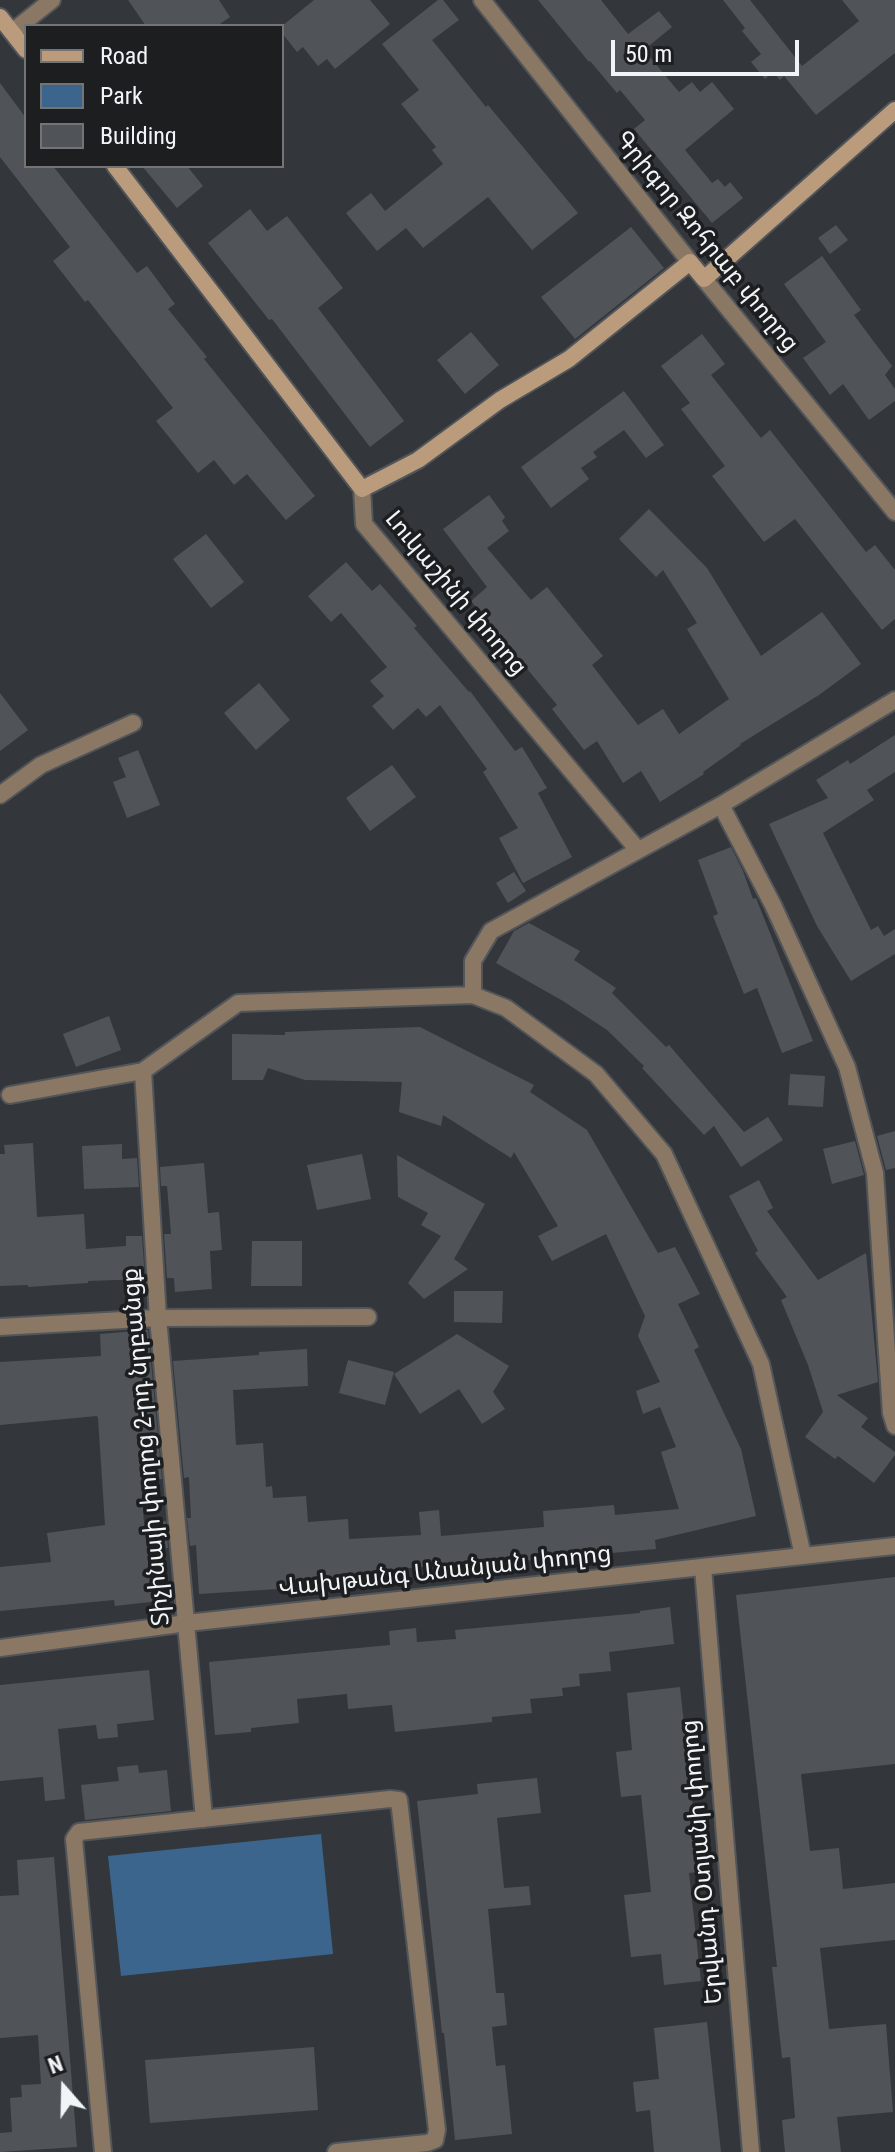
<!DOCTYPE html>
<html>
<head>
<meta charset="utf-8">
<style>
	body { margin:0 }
	#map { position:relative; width:895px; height:2152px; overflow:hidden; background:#33373b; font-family:"Roboto Condensed",sans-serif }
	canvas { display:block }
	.legend { position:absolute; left:24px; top:24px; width:260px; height:144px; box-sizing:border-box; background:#1c1e20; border:2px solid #727476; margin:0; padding:10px 14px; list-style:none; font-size:24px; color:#f2f5f7 }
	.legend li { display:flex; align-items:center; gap:16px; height:40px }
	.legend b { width:40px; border:2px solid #727476 }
	.north { position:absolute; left:24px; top:2048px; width:80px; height:80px; -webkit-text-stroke:6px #1c1e20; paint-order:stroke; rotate:340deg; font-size:22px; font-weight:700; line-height:32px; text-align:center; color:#f2f5f7 }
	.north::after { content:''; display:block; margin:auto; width:28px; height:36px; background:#f2f5f7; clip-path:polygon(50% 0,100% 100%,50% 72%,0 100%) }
	.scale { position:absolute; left:611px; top:40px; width:188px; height:36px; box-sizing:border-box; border:4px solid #f2f5f7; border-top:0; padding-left:10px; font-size:24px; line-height:28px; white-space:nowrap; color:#f2f5f7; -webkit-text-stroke:6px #1c1e20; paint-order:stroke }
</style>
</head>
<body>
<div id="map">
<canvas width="895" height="2152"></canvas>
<ul class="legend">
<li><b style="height:10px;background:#ba9c7d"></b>Road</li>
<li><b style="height:22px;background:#3b658c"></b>Park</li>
<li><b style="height:22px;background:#505459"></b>Building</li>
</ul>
<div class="north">N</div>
<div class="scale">50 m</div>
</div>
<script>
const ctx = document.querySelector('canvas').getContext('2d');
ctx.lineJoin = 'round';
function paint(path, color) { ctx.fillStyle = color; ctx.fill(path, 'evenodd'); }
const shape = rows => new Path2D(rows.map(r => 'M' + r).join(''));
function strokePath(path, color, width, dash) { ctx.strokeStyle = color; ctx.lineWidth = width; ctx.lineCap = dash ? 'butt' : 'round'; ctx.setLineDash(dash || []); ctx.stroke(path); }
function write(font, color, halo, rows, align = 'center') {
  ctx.font = font + ' "Roboto Condensed","Noto Sans Armenian",sans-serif'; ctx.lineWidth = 7; ctx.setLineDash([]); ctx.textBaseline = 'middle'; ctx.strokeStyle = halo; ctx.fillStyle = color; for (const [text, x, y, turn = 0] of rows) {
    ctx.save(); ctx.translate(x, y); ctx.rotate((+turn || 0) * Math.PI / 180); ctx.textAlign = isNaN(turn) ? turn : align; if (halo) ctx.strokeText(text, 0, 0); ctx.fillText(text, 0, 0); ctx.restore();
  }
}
const green = shape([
	[321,1834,333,1954,121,1976,108,1856]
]);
const building = shape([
	[128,0,219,0,230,17,217,26,146,26],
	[314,0,370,0,390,24,335,69,327,59,318,66,303,47,297,52,282,33,282,26],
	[438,0,443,0,459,20,432,40,486,107,488,105,578,213,532,250,488,197,423,248,406,228,377,251,346,213,371,193,385,211,443,164,432,150,436,147,401,104,419,90,382,44],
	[538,0,601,0,628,34,659,11,672,27,644,50,679,92,692,82,700,92,712,82,734,109,685,150,712,183,718,179,725,187,730,182,743,198,712,223,634,129,645,120,620,90,617,93,590,61,589,62],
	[723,0,750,0,802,66,859,21,842,0,895,0,895,53,816,115,784,76,780,80,773,72,765,79,751,62,761,54,742,31,745,28],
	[0,83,26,118,26,166,53,166,137,273,147,266,175,304,168,309,207,357,204,359,315,496,286,520,247,474,234,485,214,460,198,473,156,421,173,408,88,300,85,302,53,261,70,247,0,157],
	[142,166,187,166,203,186,177,208],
	[250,209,267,231,287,216,343,288,318,308,404,421,370,447,272,319,269,320,208,243],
	[836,225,848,240,830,254,818,238],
	[631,227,664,268,575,339,541,297],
	[822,256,861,310,854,315,892,366,885,375,895,389,895,401,869,420,843,384,830,395,803,358,826,342,784,284],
	[471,332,499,365,465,394,437,360],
	[702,334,725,364,711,375,761,438,770,430,866,552,875,545,895,570,895,619,882,630,795,519,764,542,712,476,725,466,681,409,690,403,661,366],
	[624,391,664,445,646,458,624,430,593,452,597,457,581,468,589,479,551,508,521,467],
	[489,495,505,517,502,521,509,531,487,548,531,600,547,587,603,656,592,665,638,725,663,709,679,734,729,699,687,629,697,623,663,570,656,577,619,539,649,509,707,568,761,656,822,612,861,664,819,695,740,744,741,745,703,772,704,774,660,802,641,771,623,783,597,741,584,750,552,709,557,705,471,601,487,587,443,529],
	[206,534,244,582,211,608,173,559],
	[346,562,372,591,380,584,417,626,414,628,469,692,470,691,515,751,522,747,547,788,538,793,572,857,523,883,499,838,518,828,483,772,487,769,440,705,426,717,418,708,393,730,372,706,384,696,370,681,387,667,341,613,331,622,308,596],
	[259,683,290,720,256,750,224,713],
	[0,693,28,730,0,751],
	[895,735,895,772,867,790,874,800,823,833,871,930,878,926,884,936,895,929,895,954,851,981,817,926,769,824,828,798,816,780,848,760,850,764],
	[138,750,160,805,127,818,113,782,126,777,118,758],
	[392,765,416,797,370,831,346,798],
	[731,847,743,871,753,899,756,898,813,1041,782,1053,757,988,744,994,713,916,718,914,698,860],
	[514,872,526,891,508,903,496,883],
	[529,923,580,951,574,960,616,988,612,993,666,1047,669,1045,744,1132,768,1117,783,1140,741,1167,714,1126,704,1135,642,1068,644,1066,607,1030,563,1001,496,963,514,931],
	[109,1016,121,1050,76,1067,63,1034],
	[420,1027,534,1085,530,1092,587,1130,658,1253,675,1247,700,1294,678,1304,699,1347,694,1350,741,1449,756,1516,655,1540,656,1549,499,1563,499,1560,388,1570,389,1582,199,1594,196,1545,190,1546,187,1518,191,1518,189,1477,184,1478,173,1361,259,1355,259,1352,307,1349,308,1386,233,1390,236,1445,263,1443,266,1487,272,1486,273,1498,306,1496,308,1522,348,1519,349,1539,421,1535,419,1512,439,1510,441,1536,544,1527,543,1511,614,1505,615,1515,679,1509,661,1452,676,1447,660,1407,643,1414,636,1391,660,1382,638,1336,645,1316,606,1234,552,1261,538,1236,558,1226,514,1152,511,1158,443,1115,441,1126,399,1112,402,1082,305,1080,268,1068,263,1080,232,1080,232,1034,285,1035,285,1032,330,1030],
	[790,1074,825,1076,823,1107,788,1105],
	[895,1131,895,1168,886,1170,877,1136],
	[855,1141,864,1175,832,1184,823,1149],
	[33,1143,37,1217,84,1214,86,1249,126,1246,126,1236,142,1236,145,1279,88,1281,88,1283,28,1287,28,1285,0,1286,0,1154,5,1154,4,1145],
	[122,1144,122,1159,137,1158,139,1187,84,1189,82,1146],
	[362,1154,371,1199,317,1210,307,1165],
	[397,1155,485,1204,454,1259,468,1269,424,1299,408,1283,441,1236,421,1225,428,1213,398,1197],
	[204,1163,208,1213,219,1212,222,1250,210,1251,212,1289,175,1292,174,1278,167,1278,164,1234,171,1234,167,1186,161,1186,160,1167],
	[759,1180,773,1208,767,1211,818,1280,866,1253,878,1382,837,1395,868,1418,861,1427,895,1452,895,1455,874,1483,838,1456,835,1459,805,1437,823,1412,808,1365,781,1300,787,1297,755,1253,758,1251,729,1196],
	[252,1241,302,1241,302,1286,251,1286],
	[454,1291,503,1291,502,1323,454,1322],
	[148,1330,162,1479,141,1481,144,1523,166,1521,168,1548,153,1550,159,1601,115,1606,114,1600,0,1611,0,1567,51,1562,47,1533,105,1525,98,1418,97,1416,0,1425,0,1362,101,1356,100,1334],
	[457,1334,509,1366,493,1392,505,1409,482,1424,459,1389,420,1414,394,1374],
	[348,1360,394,1372,385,1405,339,1393],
	[895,1577,895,1764,801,1774,810,1851,839,1848,843,1889,895,1883,895,1940,820,1948,829,2029,886,2024,893,2112,837,2117,841,2152,785,2152,782,2120,795,2118,790,2057,782,2058,772,1967,777,1967,736,1595],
	[670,1607,674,1644,609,1652,611,1671,579,1674,580,1686,562,1688,563,1696,530,1699,532,1713,492,1717,492,1722,395,1732,392,1705,348,1709,347,1694,297,1699,299,1723,251,1728,251,1732,215,1735,209,1662,390,1645,389,1631,416,1628,417,1642,456,1639,455,1630,640,1613,640,1611],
	[149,1670,154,1720,117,1724,118,1737,98,1739,96,1725,58,1729,65,1799,45,1801,43,1777,0,1781,0,1685],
	[680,1687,700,1872,689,1873,701,1981,664,1985,661,1954,631,1957,624,1895,651,1892,641,1795,621,1797,616,1752,632,1750,627,1693],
	[138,1765,139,1773,167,1770,171,1811,85,1820,81,1785,119,1781,117,1767],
	[537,1778,541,1813,497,1818,504,1888,529,1886,531,1905,488,1909,496,1993,504,1993,507,2025,492,2027,496,2066,505,2065,512,2134,455,2140,444,2033,442,2033,417,1801,478,1794,477,1784],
	[54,1857,77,2147,0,2152,0,2133,12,2132,10,2098,22,2097,21,2085,41,2084,38,2035,0,2038,0,1896,19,1895,17,1860],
	[707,2022,721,2152,654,2152,650,2110,636,2112,633,2082,659,2079,654,2028],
	[314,2047,318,2110,150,2123,145,2060]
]);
const street = shape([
	[482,0,690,262],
	[12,32,52,0],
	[704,279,895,512],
	[362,489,364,524,638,850],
	[0,795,41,765,133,723],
	[721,805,773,905,847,1067,875,1173,891,1413,895,1426],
	[473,995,473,961,491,931,721,805,895,700],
	[143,1071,158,1318,204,1819],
	[10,1095,143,1071,238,1003,473,995,506,1008,596,1074,664,1154,761,1364,803,1556],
	[0,1327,158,1318,368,1317],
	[703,1568,751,2152],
	[0,1648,187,1623,895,1546],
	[103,2152,74,1839,79,1832,390,1799,399,1800,437,2130,435,2140,427,2143,336,2152]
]);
const secondary = shape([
	[0,17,26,50],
	[115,166,362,489,418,460,500,400,569,359,690,262,704,279,895,110]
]);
const streetNames = [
	["Գրիգոր Զոհրաբ փողոց",706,242,51],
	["Լուկաշինի փողոց",455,594,50],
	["Տիչինայի փողոց 2-րդ նրբանցք",147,1447,-95],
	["Վախթանգ Անանյան փողոց",445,1572,-6],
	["Երվանդ Օտյանի փողոց",703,1862,-95]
];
paint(green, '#3b658c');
paint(building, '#505459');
strokePath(street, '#525559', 20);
strokePath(secondary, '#525559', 20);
strokePath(street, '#8b7864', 16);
strokePath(secondary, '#ba9c7d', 16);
write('24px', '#f2f5f7', '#1c1e20', streetNames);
</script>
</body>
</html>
